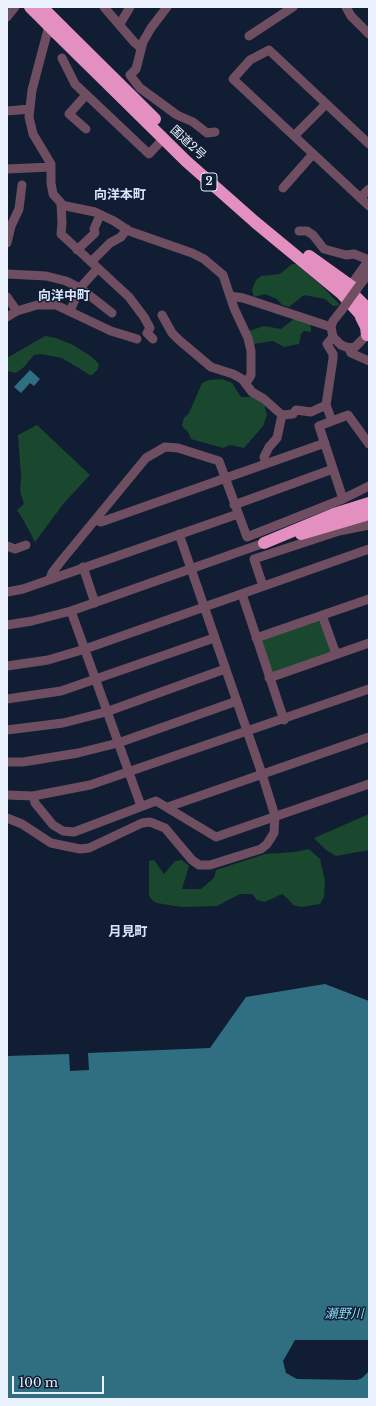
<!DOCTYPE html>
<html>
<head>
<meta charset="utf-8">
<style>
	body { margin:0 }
	#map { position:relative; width:376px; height:1406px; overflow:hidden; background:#111d32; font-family:"Libre Baskerville",serif }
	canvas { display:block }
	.frame { position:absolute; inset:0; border:8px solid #ebf2fe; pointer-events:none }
	.scale { position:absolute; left:12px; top:1376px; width:92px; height:18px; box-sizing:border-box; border:2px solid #ebf2fe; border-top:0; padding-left:5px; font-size:12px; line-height:14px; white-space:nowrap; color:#ebf2fe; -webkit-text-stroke:3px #111d32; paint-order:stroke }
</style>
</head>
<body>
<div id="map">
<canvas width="376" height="1406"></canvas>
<div class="frame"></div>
<div class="scale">100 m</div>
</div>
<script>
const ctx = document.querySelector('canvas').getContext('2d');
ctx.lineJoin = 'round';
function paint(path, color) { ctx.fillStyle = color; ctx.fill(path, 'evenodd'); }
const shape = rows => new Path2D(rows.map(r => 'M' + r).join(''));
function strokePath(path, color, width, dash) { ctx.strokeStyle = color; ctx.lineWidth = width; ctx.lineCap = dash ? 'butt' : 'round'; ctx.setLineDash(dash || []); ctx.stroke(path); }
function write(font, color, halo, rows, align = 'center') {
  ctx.font = font + ' "Libre Baskerville","Noto Sans JP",serif'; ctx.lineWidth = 3; ctx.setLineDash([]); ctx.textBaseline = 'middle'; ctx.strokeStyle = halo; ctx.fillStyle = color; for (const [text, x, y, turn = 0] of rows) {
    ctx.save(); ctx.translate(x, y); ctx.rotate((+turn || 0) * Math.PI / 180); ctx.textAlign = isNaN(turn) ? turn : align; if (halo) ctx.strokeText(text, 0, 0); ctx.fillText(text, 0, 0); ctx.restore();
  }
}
const green = shape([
	[292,264,296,264,322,286,339,304,338,306,333,306,325,299,304,295,289,307,282,305,277,299,265,294,254,297,252,290,256,280,261,276,280,274],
	[294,319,310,324,311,329,311,332,304,331,301,334,299,344,284,347,273,341,254,344,249,331,264,326,281,329],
	[45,336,56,338,73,345,92,357,99,364,98,369,92,375,90,375,62,358,40,354,34,355,24,367,16,373,7,371,7,358],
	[222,379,232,383,241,397,255,397,264,404,267,415,263,426,244,448,230,445,223,448,191,439,188,432,182,426,184,418,189,413,202,383,209,380],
	[37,425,90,475,64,503,35,542,24,521,17,510,24,504,20,491,21,476,18,435],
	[319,621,333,652,276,674,271,672,262,644,263,639],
	[369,814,369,850,336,856,326,850,314,838],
	[309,849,320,859,325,881,324,897,320,904,301,907,293,905,287,898,282,894,265,902,257,900,252,894,240,894,217,906,181,907,157,903,153,901,149,896,149,861,154,860,164,874,175,861,182,860,189,866,182,889,201,889,214,878,216,870,265,854,295,852]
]);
const water = shape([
	[30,370,40,379,34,386,30,383,21,393,14,387],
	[325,984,369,1001,369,1340,295,1340,283,1361,286,1373,297,1379,357,1380,362,1378,369,1371,369,1399,7,1399,7,1056,69,1054,70,1071,89,1070,88,1053,210,1048,246,997]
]);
const minor = shape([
	[104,7,134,42,141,48],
	[167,7,151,28,143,42,136,69,130,75,140,88,177,115,193,122,207,133,215,132],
	[346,7,351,16,369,34],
	[7,17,15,7],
	[50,22,32,90,29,117,33,134,51,164,51,183,53,194,61,203,62,223,61,234,129,297,144,317,150,328,147,333,153,339],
	[120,24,130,7],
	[249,36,293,7],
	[62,58,75,84,149,154,163,139],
	[7,111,30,109],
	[86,129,69,114,86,95],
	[294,136,326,104],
	[369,144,269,50,250,60,233,79,369,206],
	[7,169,51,167],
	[283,188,313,154],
	[360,198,369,189],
	[61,205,95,212,114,221,129,231,192,253,204,259,223,275,234,308,248,338,251,351,251,375,246,383],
	[299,231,307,231,313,235,324,249,346,255,354,254,369,260],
	[7,243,11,226,19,209,22,185],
	[77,250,95,233,94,229,100,215],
	[91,262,110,243,121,237,127,229],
	[7,274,46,276,66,281,80,288,112,313],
	[351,285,369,260],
	[359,286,369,273],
	[230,296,243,298,331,327],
	[7,297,17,311],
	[70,311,80,288,98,268],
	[341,311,333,321,331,327,333,337,341,345,349,348,355,347,367,335],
	[162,315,172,333,179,340,211,367,233,374,242,379,252,392,264,399,282,415,293,414,296,410,311,412,326,405],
	[7,317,17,311,37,305,56,305,111,331,137,339],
	[349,348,351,353,369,361],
	[332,421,326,405,333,359,333,354,327,344,333,337],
	[266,464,264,457,269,447,277,438,282,415],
	[343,499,319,426,348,415,369,444],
	[234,505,333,469],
	[95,520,101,522,325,443],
	[7,546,15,549,26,545],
	[83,567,95,603],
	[50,579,52,573,62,560,146,458,165,447,178,448,219,461,247,537,343,499,369,486],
	[263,586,254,559,339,531,369,525],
	[7,592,23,589,238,514],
	[242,594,284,720],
	[71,611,141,806],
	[322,615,336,654],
	[7,625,32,621,71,611,264,543],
	[256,638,369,599],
	[7,666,48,660,85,649,369,549],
	[269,678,369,643],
	[7,699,61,691,214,638],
	[7,730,63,723,106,712,225,669],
	[7,762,23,762,78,753,118,743,237,701],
	[7,795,33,796,90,785,369,689],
	[33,796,35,803,53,825,63,831,74,832,156,801,216,837,369,784],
	[168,807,369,737],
	[7,818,22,824,51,843,80,849,89,848,142,823,150,822,165,828,192,860,199,865,210,865,261,849,267,844,274,833,275,816,262,774,179,534]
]);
const highway = shape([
	[62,27,155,119],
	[56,33,186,161,255,222,341,293,369,324],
	[309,256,355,289],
	[346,287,369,310],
	[361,317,366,327,367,335,369,335],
	[301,534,369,514],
	[264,543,334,514,369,503]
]);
const minorBridge = shape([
	[341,311,359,286]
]);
const highwayBridge = shape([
	[30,7,56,33],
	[42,7,62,27]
]);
const shields = [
	[209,182,16]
];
const shieldNames = [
	["2",209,182]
];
const streetNames = [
	["国道2号",188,143,43]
];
const neighbourhoodNames = [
	["向洋本町",120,195],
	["向洋中町",64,296],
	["月見町",128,932]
];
const waterNames = [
	["瀬野川",344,1314]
];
paint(green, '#19482e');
paint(water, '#2f6f81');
strokePath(minor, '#6f4e61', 9);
strokePath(highway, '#e390c1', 12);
strokePath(minorBridge, '#6f4e61', 9);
strokePath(highwayBridge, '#e390c1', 12);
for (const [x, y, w] of shields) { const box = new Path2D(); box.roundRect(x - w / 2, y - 9, w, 18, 3); ctx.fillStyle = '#111d32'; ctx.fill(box); strokePath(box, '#ebf2fe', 1); }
write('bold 11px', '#ebf2fe', null, shieldNames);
write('12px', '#ebf2fe', '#111d32', streetNames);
write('bold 13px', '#d8e5fe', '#111d32', neighbourhoodNames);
write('italic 13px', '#89ddf5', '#111d32', waterNames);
</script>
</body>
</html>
